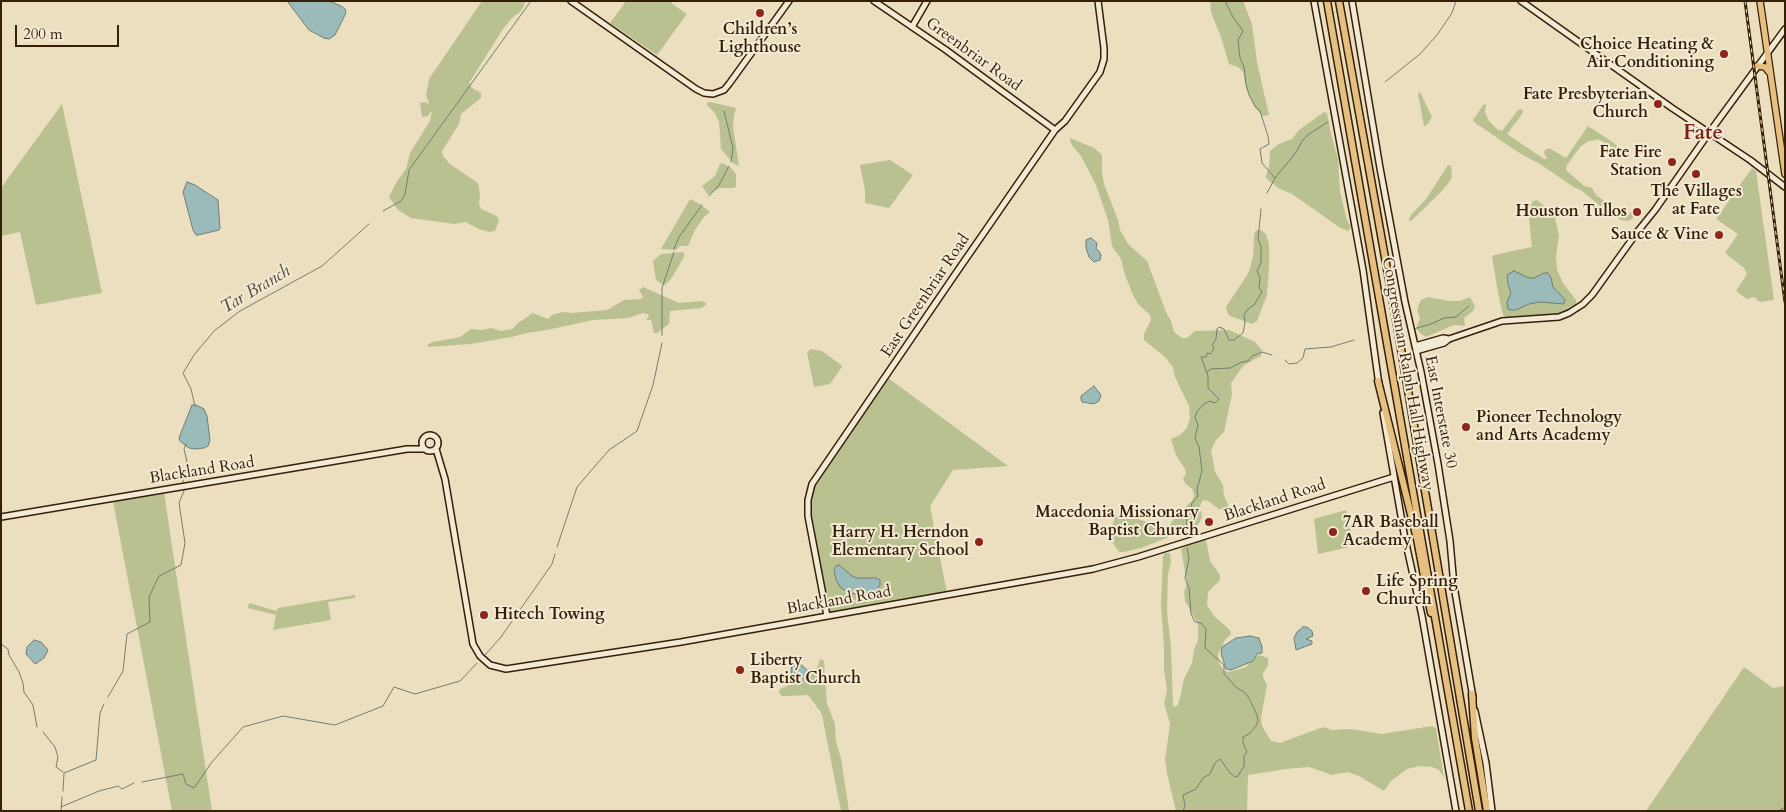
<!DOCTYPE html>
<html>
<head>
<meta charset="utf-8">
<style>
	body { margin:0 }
	#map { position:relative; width:1786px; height:812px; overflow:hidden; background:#ebdfbf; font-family:Cardo,serif }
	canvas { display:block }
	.frame { position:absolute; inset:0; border:2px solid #361f07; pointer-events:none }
	.scale { position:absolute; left:15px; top:25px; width:104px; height:22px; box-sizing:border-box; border:2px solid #361f07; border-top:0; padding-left:6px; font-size:15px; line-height:18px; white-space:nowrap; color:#361f07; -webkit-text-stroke:4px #f2ead5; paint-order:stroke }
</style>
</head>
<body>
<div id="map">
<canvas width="1786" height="812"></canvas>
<div class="frame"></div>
<div class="scale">200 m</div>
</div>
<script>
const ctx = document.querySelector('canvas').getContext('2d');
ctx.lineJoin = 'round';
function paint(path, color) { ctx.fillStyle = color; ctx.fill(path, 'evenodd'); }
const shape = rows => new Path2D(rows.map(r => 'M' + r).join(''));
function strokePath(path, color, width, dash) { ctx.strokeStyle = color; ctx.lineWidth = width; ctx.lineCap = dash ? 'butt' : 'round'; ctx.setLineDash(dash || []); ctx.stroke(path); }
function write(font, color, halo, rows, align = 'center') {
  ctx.font = font + ' Cardo,serif'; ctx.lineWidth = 4; ctx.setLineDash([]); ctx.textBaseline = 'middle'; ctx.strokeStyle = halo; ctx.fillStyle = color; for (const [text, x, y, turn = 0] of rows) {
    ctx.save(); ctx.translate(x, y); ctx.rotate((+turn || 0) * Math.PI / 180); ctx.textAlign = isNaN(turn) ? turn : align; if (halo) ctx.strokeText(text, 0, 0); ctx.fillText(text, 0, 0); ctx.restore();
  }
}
const green = shape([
	[482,1,526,1,521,11,512,18,503,29,469,83,472,88,481,93,481,98,461,114,459,124,442,151,443,156,450,164,478,183,480,194,479,204,481,209,497,216,499,221,495,231,489,232,479,229,465,222,454,224,411,218,398,210,389,197,396,183,406,169,410,153,430,121,432,110,428,116,422,117,420,103,424,102,429,104,426,95,429,79],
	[626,1,672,1,671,3,687,14,657,55,610,23],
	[1210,1,1243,1,1252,24,1257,62,1269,115,1263,116,1255,108,1246,88,1243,72,1238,67,1229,64,1221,37,1211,12],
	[1420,92,1432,117,1426,126,1424,126,1418,93],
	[710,102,736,108,734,115,733,126,739,166,734,164,721,149,719,122,715,113,707,105,707,103],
	[62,104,102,293,36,305,20,232,1,236,1,188],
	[1486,104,1485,112,1489,121,1497,129,1502,131,1518,110,1522,109,1523,112,1520,117,1507,134,1544,159,1547,159,1544,153,1545,150,1549,148,1566,158,1588,126,1614,143,1620,149,1620,151,1615,157,1613,158,1615,151,1612,147,1598,139,1587,142,1580,147,1567,165,1566,170,1584,186,1592,188,1596,195,1622,214,1627,216,1632,210,1634,211,1633,218,1629,221,1621,220,1599,205,1582,191,1572,186,1540,164,1521,154,1474,122,1473,120,1483,105],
	[1324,112,1327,113,1331,134,1338,159,1340,192,1347,220,1351,227,1348,231,1339,227,1292,194,1278,188,1266,178,1266,175,1269,168,1270,151,1279,144,1292,139,1299,130],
	[1070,138,1094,148,1102,155,1102,173,1104,184,1118,220,1120,230,1128,244,1147,261,1166,312,1171,321,1174,332,1182,338,1187,338,1195,331,1229,330,1255,342,1262,350,1261,356,1244,365,1231,383,1232,394,1224,432,1216,440,1211,450,1215,472,1223,485,1224,496,1231,511,1230,517,1208,501,1203,500,1200,505,1202,516,1200,522,1193,530,1182,532,1141,548,1124,552,1119,552,1113,543,1112,527,1115,517,1119,514,1134,518,1144,521,1163,532,1170,525,1176,515,1192,501,1194,496,1193,490,1185,483,1183,478,1186,474,1185,469,1176,455,1171,439,1180,435,1187,428,1190,418,1189,406,1175,377,1173,367,1165,357,1144,340,1144,334,1151,320,1150,315,1138,304,1133,295,1125,275,1121,259,1112,246,1108,220,1096,185,1081,156,1071,144],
	[890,160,913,175,889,208,865,203,865,190,860,165],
	[722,163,731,168,736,174,736,186,734,188,720,188,708,195,702,186,715,176,720,164],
	[1448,165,1451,166,1452,177,1450,181,1441,192,1411,221,1409,221,1410,216,1426,199],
	[1752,168,1756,171,1774,300,1760,302,1754,297,1747,299,1736,291,1747,274,1744,268,1725,253,1738,234,1716,219],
	[690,199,700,204,710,212,704,217,695,230,688,246,680,246,676,250,661,249],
	[1537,200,1548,209,1555,218,1559,235,1556,256,1557,270,1563,283,1576,300,1576,305,1566,312,1553,315,1506,317,1503,315,1499,298,1492,257,1494,255,1532,247,1529,218,1531,205,1533,201],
	[1256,230,1261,230,1266,234,1269,245,1269,268,1267,295,1257,321,1252,324,1230,316,1227,312,1226,307,1249,272,1253,256,1254,235],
	[684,252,684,257,671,279,665,285,660,283,656,280,653,261,661,254],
	[643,287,679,303,702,301,706,303,706,305,701,308,670,311,669,324,657,333,654,333,651,320,646,320,649,316,648,314,643,313,628,318,593,320,547,330,526,333,516,336,471,344,428,347,428,344,433,342,460,337,471,329,482,330,491,328,501,331,512,329,518,323,533,313,548,319,552,315,562,312,571,313,607,310,624,300,641,299,643,297,639,290],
	[1428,297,1449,301,1460,301,1470,297,1475,306,1473,311,1464,318,1465,326,1454,325,1426,337,1421,334,1416,328,1420,318,1417,310,1419,304,1421,300],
	[811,349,822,351,841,365,842,367,830,384,814,387,807,352],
	[888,378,1008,466,953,470,930,506,947,593,835,613,831,612,828,610,810,516,809,502,813,488,817,481],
	[163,486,212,811,172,811,112,496],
	[1346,510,1354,546,1318,554,1314,519],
	[1206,540,1210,561,1220,575,1220,580,1208,592,1207,605,1214,616,1230,630,1231,634,1225,640,1218,654,1219,663,1224,671,1229,672,1246,667,1255,657,1259,655,1268,658,1268,666,1263,673,1263,677,1267,685,1261,718,1262,726,1271,741,1280,743,1323,727,1332,730,1351,729,1382,734,1432,726,1436,728,1444,778,1439,770,1432,767,1420,766,1407,769,1391,781,1384,791,1359,776,1348,772,1332,775,1309,767,1286,769,1248,775,1247,811,1176,811,1167,773,1165,760,1170,724,1164,703,1167,691,1164,669,1164,646,1161,606,1163,556,1165,553,1170,553,1171,562,1168,574,1167,612,1171,647,1173,707,1177,706,1179,702,1184,679,1192,663,1194,650,1198,640,1198,624,1185,601,1184,592,1187,583,1181,549,1189,544],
	[355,595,355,598,328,602,331,620,273,630,276,615,248,608,249,603,277,611,278,608],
	[820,659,824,661,827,704,835,724,836,742,841,758,849,811,841,811,822,715,820,711,808,695,786,696,782,696,779,693,780,689,793,683,806,681,809,678,817,668],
	[1744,667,1773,688,1785,686,1785,811,1646,811]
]);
const water = shape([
	[287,1,329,1,341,6,345,9,346,13,335,35,329,39,324,38,309,30,287,1],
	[187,182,195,185,218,200,220,228,219,230,198,235,196,235,193,230,183,192,187,182],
	[1091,238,1097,243,1096,249,1099,251,1101,255,1100,260,1094,262,1089,257,1086,248,1086,240,1091,238],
	[1514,271,1529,278,1534,278,1544,273,1548,273,1551,278,1553,287,1565,300,1564,304,1540,302,1529,304,1516,310,1511,310,1508,309,1507,302,1511,293,1508,284,1507,275,1514,271],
	[1094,386,1101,395,1099,401,1094,404,1082,402,1081,399,1081,396,1094,386],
	[192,405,196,405,204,409,207,416,210,440,208,446,204,448,195,449,189,448,180,441,179,438,192,405],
	[839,565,852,576,857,578,876,578,880,580,880,585,876,591,869,594,860,595,849,593,841,588,836,580,834,570,836,566,839,565],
	[1303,627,1307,627,1312,631,1313,636,1306,639,1312,641,1312,644,1296,650,1294,638,1297,632,1303,627],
	[1250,636,1259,638,1262,647,1262,653,1257,654,1253,661,1248,663,1231,670,1226,669,1221,653,1222,647,1236,638,1250,636],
	[34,640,41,642,48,650,44,658,37,663,35,664,26,654,27,647,34,640],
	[795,659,807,670,809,675,803,681,795,683,786,683,785,681,791,673,792,663,795,659]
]);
const stream = shape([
	[1225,1,1233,17,1243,31,1238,40,1240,58,1244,67,1246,84,1249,95,1255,106,1260,111,1268,136,1269,144,1260,149,1262,163,1275,178,1267,193],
	[1385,82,1420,54,1437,35,1452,13,1456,1],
	[724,111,733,148,731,162],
	[1275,178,1297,151,1302,141,1309,134,1328,122],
	[709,196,719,185,729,166],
	[383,211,401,201,405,194,409,170,531,1],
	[674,249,679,237,702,205],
	[1414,329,1431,324,1444,318,1456,317,1469,306],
	[662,335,662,288,674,252],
	[1285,360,1289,364,1297,363,1303,358,1305,349,1331,347,1354,340],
	[1207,372,1211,369,1230,368,1242,362,1248,361,1252,356,1262,352,1272,355],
	[195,406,191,389,183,373,194,355,214,331,240,311,322,266,369,224],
	[183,482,187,462,184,449,186,444],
	[1185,536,1187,520,1192,503,1198,496,1197,489,1202,471,1199,447,1195,438,1198,425,1195,417,1197,412,1204,404,1210,401,1215,403,1219,399,1208,388,1208,376,1201,357,1206,357,1207,353,1210,354,1214,349,1212,345,1216,339,1217,329,1219,327,1224,329,1229,340,1234,340,1243,333,1245,323,1244,315,1248,309,1254,305,1262,292,1259,288,1260,278,1257,271,1261,263,1261,247,1258,239,1261,209],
	[557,547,577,487,609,450,637,431,653,385,662,343],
	[1,644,8,649,9,655,19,672,23,683,24,692,33,705,37,727],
	[485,655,501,637,552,564,555,554],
	[108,697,123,671,127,634,150,622,149,597,159,576,181,565,185,543,179,503,184,491],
	[43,732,55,747,58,757,56,767,63,772],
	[142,782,183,774,186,784,194,788,212,762,243,727,283,716,335,725,383,706,394,687,415,694,460,681,477,663],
	[63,791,64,773,96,760,100,713,104,704],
	[61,807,99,791,118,786,122,789,134,783],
	[61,811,62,797],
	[1183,811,1185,806,1183,795,1196,789,1203,778,1210,774,1215,763,1220,759,1230,773,1235,777,1238,776,1244,766,1244,756,1247,752,1243,743,1243,737,1249,734,1256,726,1258,721,1257,715,1249,698,1244,692,1237,688,1224,674,1224,665,1205,648,1206,629,1201,623,1195,622,1191,614,1189,588,1185,578,1189,558,1187,548],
	[1779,811,1785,807]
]);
const secondary = shape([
	[571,1,696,89,704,93,713,94,724,90,729,84,789,1],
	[874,1,946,50,1055,130],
	[1314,1,1363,270,1379,385],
	[1352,1,1380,168,1405,302,1421,372,1438,464,1450,541,1454,586,1473,698],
	[1521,1,1672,108,1750,160,1785,187],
	[912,27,927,1],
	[1415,346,1443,338,1449,339],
	[1416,351,1444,343,1449,339,1502,321,1559,317,1569,313,1583,304,1592,295,1638,231,1655,210,1706,137,1785,29],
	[1383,413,1405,539,1422,616,1456,811],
	'422 443a8 8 0 1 1 16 0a8 8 0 1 1-16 0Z',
	[436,449,445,479,473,644,480,656,490,665,506,669,681,642,1093,569,1138,557,1394,477],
	[1,517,407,449,424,449],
	[827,616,808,516,808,500,812,484,954,276,1055,130,1065,121,1100,72,1104,59,1104,48,1098,1],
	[1475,711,1486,763,1492,811]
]);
const primary = shape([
	[1760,1,1785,174],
	[1757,66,1765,67,1769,72]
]);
const highway = shape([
	[1327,1,1469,811],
	[1339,1,1396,319,1479,811],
	[1378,381,1417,539,1431,613],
	[1472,694,1475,738,1487,811]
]);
const rail = shape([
	[1745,1,1785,302]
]);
const markers = [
	[760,13,5,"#8f2418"],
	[1724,54,5,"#8f2418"],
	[1658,104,5,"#8f2418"],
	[1672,162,5,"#8f2418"],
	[1696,174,5,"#8f2418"],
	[1637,212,5,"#8f2418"],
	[1719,235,5,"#8f2418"],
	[1466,427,5,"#8f2418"],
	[1209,522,5,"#8f2418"],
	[1333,532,5,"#8f2418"],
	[979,542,5,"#8f2418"],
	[1366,591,5,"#8f2418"],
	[484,615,5,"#8f2418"],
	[740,670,5,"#8f2418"]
];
const poiNames = [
	["Children’s",760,30,"center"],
	["Lighthouse",760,48,"center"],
	["Choice Heating &",1714,45],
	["Air Conditioning",1714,63],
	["Fate Presbyterian",1648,95],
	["Church",1648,113],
	["Fate Fire",1662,153],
	["Station",1662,171],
	["The Villages",1696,192,"center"],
	["at Fate",1696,210,"center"],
	["Houston Tullos",1627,212],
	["Sauce & Vine",1709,235],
	["Pioneer Technology",1476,418,"left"],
	["and Arts Academy",1476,436,"left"],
	["Macedonia Missionary",1199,513],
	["Baptist Church",1199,531],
	["7AR Baseball",1343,523,"left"],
	["Academy",1343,541,"left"],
	["Harry H. Herndon",969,533],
	["Elementary School",969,551],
	["Life Spring",1376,582,"left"],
	["Church",1376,600,"left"],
	["Hitech Towing",494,615,"left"],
	["Liberty",750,661,"left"],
	["Baptist Church",750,679,"left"]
];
const streetNames = [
	["Greenbriar Road",973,55,36],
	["East Greenbriar Road",926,296,-56],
	["Congressman Ralph Hall Highway",1407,374,80],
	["East Interstate 30",1440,412,79],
	["Blackland Road",202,471,-9],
	["Blackland Road",1275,501,-18],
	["Blackland Road",839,601,-10]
];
const waterNames = [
	["Tar Branch",256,290,-31]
];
const districtNames = [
	["Fate",1703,134]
];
paint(green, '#bac190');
paint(water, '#9abbba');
strokePath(water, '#727d72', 1);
strokePath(stream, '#727d72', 1);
strokePath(secondary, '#361f07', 8);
strokePath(primary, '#361f07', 8);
strokePath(highway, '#361f07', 9);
strokePath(secondary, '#f2ead5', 5);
strokePath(primary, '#e6c080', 5.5);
strokePath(highway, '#e6c080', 6);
strokePath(rail, '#361f07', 3);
strokePath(rail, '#f2ead5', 1, [4]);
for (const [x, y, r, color] of markers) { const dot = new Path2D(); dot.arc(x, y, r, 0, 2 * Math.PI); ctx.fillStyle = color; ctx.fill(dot); strokePath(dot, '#f2ead5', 2); }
write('bold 16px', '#361f07', '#f2ead5', poiNames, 'right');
write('16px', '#361f07', '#f2ead5', streetNames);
write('italic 18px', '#544e3d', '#f2ead5', waterNames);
write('bold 21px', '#7a1f14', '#f2ead5', districtNames);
</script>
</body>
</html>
